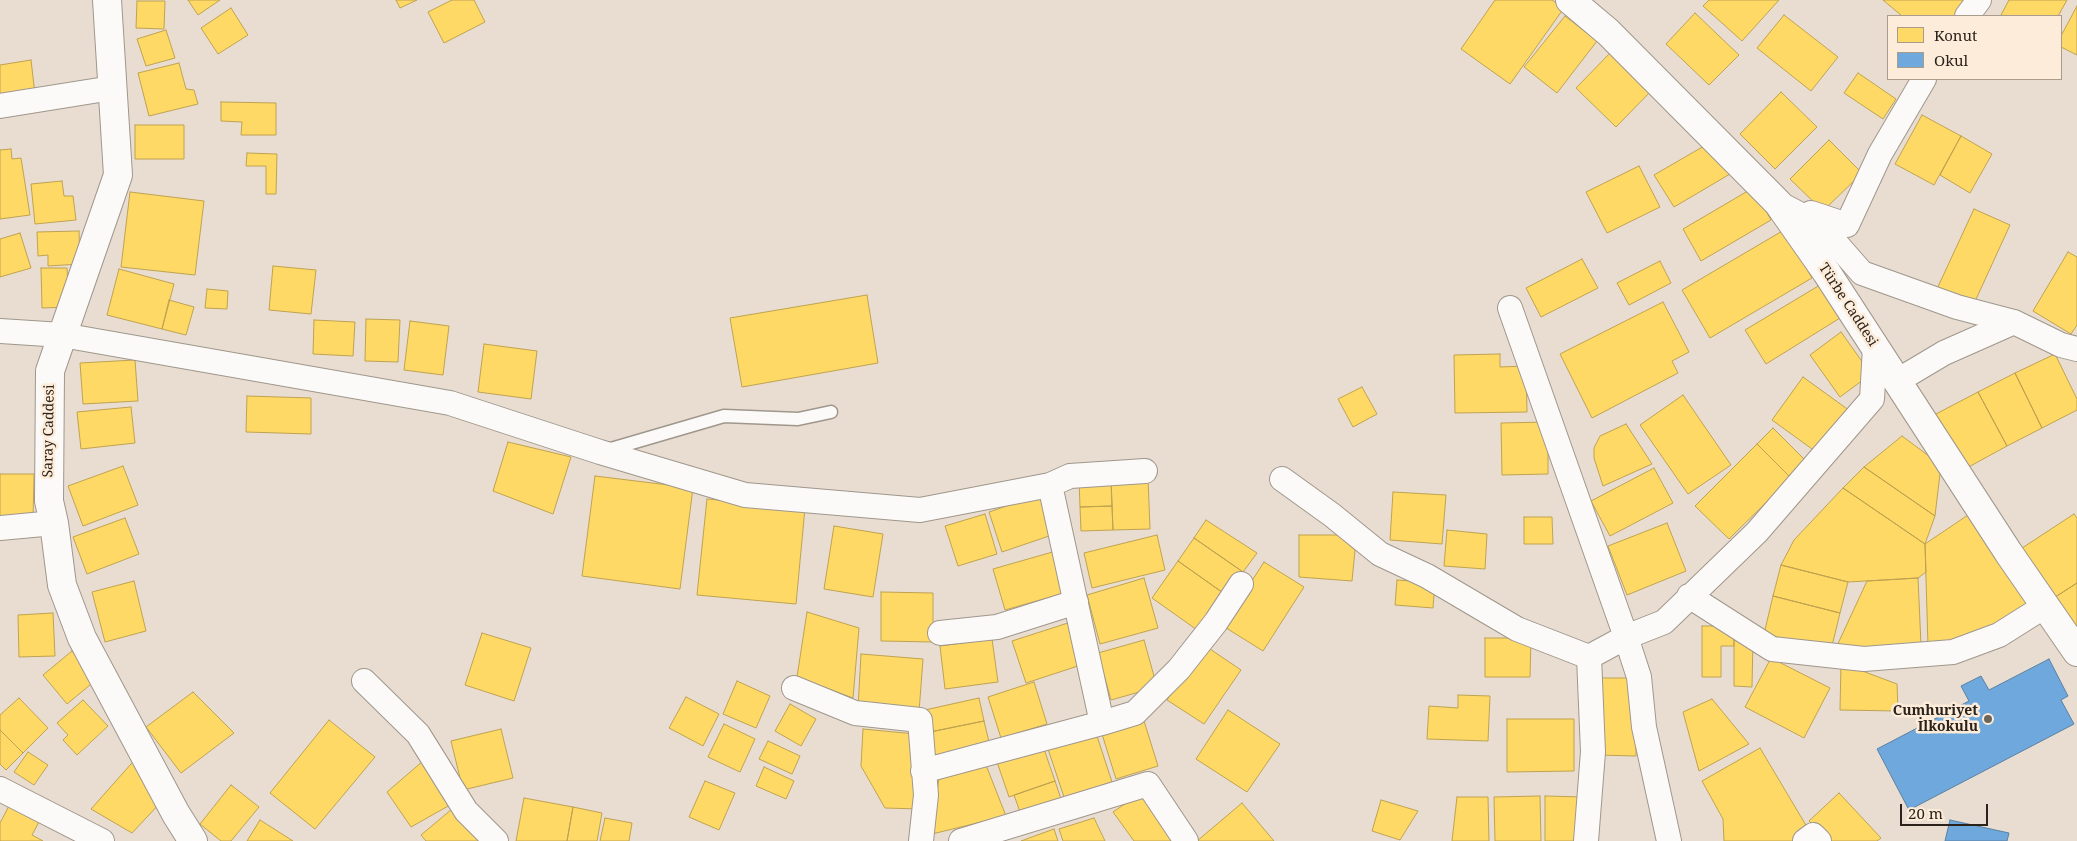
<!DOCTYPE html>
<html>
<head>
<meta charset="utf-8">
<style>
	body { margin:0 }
	#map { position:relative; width:2077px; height:841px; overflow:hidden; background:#e8ddd0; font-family:"Noto Serif",serif }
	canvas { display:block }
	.legend { position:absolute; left:1887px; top:15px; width:175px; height:65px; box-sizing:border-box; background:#fdecd9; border:1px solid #a99c8d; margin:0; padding:6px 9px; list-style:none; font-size:15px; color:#2b231b }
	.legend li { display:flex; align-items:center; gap:10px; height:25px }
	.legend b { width:25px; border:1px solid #a99c8d }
	.scale { position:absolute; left:1900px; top:804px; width:88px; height:22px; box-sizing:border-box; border:2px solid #2b231b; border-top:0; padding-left:6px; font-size:15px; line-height:18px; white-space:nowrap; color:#2b231b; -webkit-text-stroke:4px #fdecd9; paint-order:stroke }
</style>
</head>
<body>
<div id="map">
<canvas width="2077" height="841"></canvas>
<ul class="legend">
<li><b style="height:14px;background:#ffd966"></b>Konut</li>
<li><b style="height:14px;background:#6fa8dc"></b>Okul</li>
</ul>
<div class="scale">20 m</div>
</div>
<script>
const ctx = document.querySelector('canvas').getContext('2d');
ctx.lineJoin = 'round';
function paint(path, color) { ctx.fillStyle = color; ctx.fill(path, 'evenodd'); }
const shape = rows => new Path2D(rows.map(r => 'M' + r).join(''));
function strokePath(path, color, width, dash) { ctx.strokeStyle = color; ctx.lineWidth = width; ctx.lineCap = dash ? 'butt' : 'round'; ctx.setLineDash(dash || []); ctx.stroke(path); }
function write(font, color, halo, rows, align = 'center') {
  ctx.font = font + ' "Noto Serif",serif'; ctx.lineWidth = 5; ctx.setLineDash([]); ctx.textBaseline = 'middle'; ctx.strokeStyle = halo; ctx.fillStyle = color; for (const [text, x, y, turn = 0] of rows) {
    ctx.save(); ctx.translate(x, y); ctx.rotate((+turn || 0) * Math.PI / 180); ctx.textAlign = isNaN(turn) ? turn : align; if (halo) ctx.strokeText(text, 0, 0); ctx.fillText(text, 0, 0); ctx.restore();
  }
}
const homes = shape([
	[188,0,220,0,198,15,188,0],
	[396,0,417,0,400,8,396,0],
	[452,0,474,0,485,22,444,43,428,12,452,0],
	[1495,0,1552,0,1564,8,1510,84,1461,49,1495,0],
	[1709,0,1779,0,1742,41,1703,6,1709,0],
	[1883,0,1969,0,1956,16,1902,16,1883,0],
	[2009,0,2067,0,2058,16,2004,16,2001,15,2009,0],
	[137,1,165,1,164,29,136,28,137,1],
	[2077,6,2077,55,2061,47,2061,36,2077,6],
	[231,8,248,35,218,54,201,28,231,8],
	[1695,13,1739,55,1709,85,1666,44,1695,13],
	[1784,15,1838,57,1811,91,1757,48,1784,15],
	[1565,16,1597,41,1557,93,1524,67,1565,16],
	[166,30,175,58,146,66,137,39,166,30],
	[1613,50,1653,89,1616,127,1576,88,1613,50],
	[31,60,35,94,0,99,0,65,31,60],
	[179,63,186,89,194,90,198,104,149,116,138,73,179,63],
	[1858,73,1896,99,1883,119,1844,93,1858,73],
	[1781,92,1817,127,1775,169,1740,134,1781,92],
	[221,102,276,103,276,135,241,135,242,122,221,121,221,102],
	[1922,115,1961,136,1934,185,1895,164,1922,115],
	[135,125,184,125,184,159,135,159,135,125],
	[1961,136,1992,154,1970,193,1940,175,1961,136],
	[1829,140,1862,173,1823,211,1790,179,1829,140],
	[1711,142,1730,174,1674,207,1654,175,1711,142],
	[11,149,12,159,21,158,30,215,0,219,0,150,11,149],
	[247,153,277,154,276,194,266,194,266,166,246,166,247,153],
	[1639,166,1660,207,1607,233,1586,192,1639,166],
	[62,181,64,196,73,196,76,220,35,224,31,184,62,181],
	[1753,188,1771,220,1701,261,1683,229,1753,188],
	[130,192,204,201,195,275,121,267,130,192],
	[1974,209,2010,225,1972,308,1936,291,1974,209],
	[1784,230,1812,278,1710,338,1682,290,1784,230],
	[79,231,80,264,48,266,48,255,38,256,37,232,79,231],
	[20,233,31,268,0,277,0,239,20,233],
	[2068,252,2077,257,2077,325,2071,334,2033,311,2068,252],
	[1582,259,1598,288,1541,317,1526,288,1582,259],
	[1660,261,1671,283,1629,305,1617,283,1660,261],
	[273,266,316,270,311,314,269,310,273,266],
	[41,268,67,268,69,307,42,308,41,268],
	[119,269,174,284,162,329,107,315,119,269],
	[1820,285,1840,318,1766,364,1745,330,1820,285],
	[207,289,228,291,227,309,205,308,207,289],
	[867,295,878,363,742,387,730,318,867,295],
	[169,300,194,307,186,335,162,329,169,300],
	[1663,302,1689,352,1672,361,1678,373,1592,418,1560,354,1663,302],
	[366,319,400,320,398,362,365,361,366,319],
	[314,320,355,322,353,356,313,354,314,320],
	[410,321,449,326,443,375,404,370,410,321],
	[1841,332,1871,374,1840,397,1810,355,1841,332],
	[484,344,537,351,531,399,478,392,484,344],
	[1500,354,1500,367,1526,366,1527,412,1455,413,1454,355,1500,354],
	[2055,354,2077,399,2077,410,2042,428,2015,373,2055,354],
	[135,360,138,401,83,404,80,363,135,360],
	[2015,373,2042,428,2007,446,1978,392,2015,373],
	[1803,377,1850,411,1819,454,1772,420,1803,377],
	[1362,387,1377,414,1353,427,1338,399,1362,387],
	[1978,392,2007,446,1963,470,1934,415,1978,392],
	[1683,395,1731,465,1688,494,1640,425,1683,395],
	[247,396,311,398,311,434,246,432,247,396],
	[131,407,135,443,81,449,77,412,131,407],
	[1548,422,1548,474,1502,475,1501,423,1548,422],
	[1626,424,1652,464,1603,486,1594,458,1594,448,1600,436,1626,424],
	[1773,428,1807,462,1791,478,1757,444,1773,428],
	[1902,436,1941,465,1935,516,1864,467,1902,436],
	[508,442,571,457,553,514,493,491,508,442],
	[1757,444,1791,478,1729,539,1695,506,1757,444],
	[123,466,138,505,83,526,68,486,123,466],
	[1864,467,1935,516,1925,544,1843,488,1864,467],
	[1654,468,1673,503,1610,536,1591,501,1654,468],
	[0,474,34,474,33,520,0,520,0,474],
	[595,476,693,488,680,589,582,576,595,476],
	[1148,478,1150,529,1113,530,1111,479,1148,478],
	[1111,479,1112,506,1080,507,1079,480,1111,479],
	[1843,488,1925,544,1926,572,1918,578,1848,582,1781,565,1794,540,1843,488],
	[1393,492,1446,495,1442,544,1390,540,1393,492],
	[1042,494,1055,534,1002,552,989,512,1042,494],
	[707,499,805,508,796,604,697,595,707,499],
	[1112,506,1113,530,1081,531,1080,507,1112,506],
	[1971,513,2033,603,1996,627,1965,638,1928,646,1925,544,1971,513],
	[985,514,997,554,958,566,945,526,985,514],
	[2074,514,2077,518,2077,583,2049,601,2016,552,2074,514],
	[1524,517,1552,517,1553,544,1524,544,1524,517],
	[125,518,139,554,87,574,73,537,125,518],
	[1206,520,1257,553,1243,572,1194,538,1206,520],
	[1667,523,1686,571,1627,595,1608,546,1667,523],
	[834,526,883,534,873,597,824,589,834,526],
	[1447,530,1487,534,1485,569,1444,566,1447,530],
	[1157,535,1165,570,1092,588,1084,553,1157,535],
	[1299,535,1338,535,1355,550,1352,581,1299,577,1299,535],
	[1194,538,1243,572,1226,595,1178,561,1194,538],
	[1056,551,1068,592,1005,610,993,569,1056,551],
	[1178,561,1226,595,1200,632,1152,598,1178,561],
	[1264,562,1304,587,1263,651,1223,626,1264,562],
	[1781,565,1848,582,1840,613,1773,596,1781,565],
	[1144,578,1158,628,1100,644,1087,595,1144,578],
	[1918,578,1921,645,1835,650,1867,581,1918,578],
	[1397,580,1435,583,1433,608,1395,605,1397,580],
	[134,581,146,631,105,642,92,592,134,581],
	[2077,583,2077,645,2049,601,2077,583],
	[881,592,933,593,933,642,881,641,881,592],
	[1773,596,1840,613,1831,650,1764,634,1773,596],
	[807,612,859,628,853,698,797,677,807,612],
	[53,613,55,656,19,657,18,615,53,613],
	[1071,622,1084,664,1026,683,1012,641,1071,622],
	[1702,626,1734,626,1734,646,1721,646,1721,677,1702,677,1702,626],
	[482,633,531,648,514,701,465,685,482,633],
	[1485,638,1531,638,1530,677,1485,677,1485,638],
	[992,639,998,682,945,689,940,646,992,639],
	[1734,639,1753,639,1752,687,1734,686,1734,639],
	[1144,640,1157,687,1111,700,1098,653,1144,640],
	[1204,645,1241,670,1204,724,1167,700,1204,645],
	[72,651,96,680,67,704,43,675,72,651],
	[861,654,923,659,919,712,858,708,861,654],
	[1771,658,1830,688,1804,738,1745,707,1771,658],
	[1841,663,1897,684,1898,711,1840,710,1841,663],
	[1599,678,1636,678,1636,756,1598,755,1599,678],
	[737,681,770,696,756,728,723,714,737,681],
	[1034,682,1047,724,1001,738,988,697,1034,682],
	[193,692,234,733,181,773,146,727,193,692],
	[1458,695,1490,696,1488,741,1427,739,1429,706,1458,708,1458,695],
	[686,697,719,714,703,746,669,728,686,697],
	[19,698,48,728,23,753,0,730,0,715,19,698],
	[979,698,984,721,930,732,925,710,979,698],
	[1712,699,1749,744,1699,771,1683,712,1712,699],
	[83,700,108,726,77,755,63,740,68,735,57,723,83,700],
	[790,704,816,719,801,746,775,731,790,704],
	[1228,710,1280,744,1247,792,1196,759,1228,710],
	[1507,719,1574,719,1574,771,1507,772,1507,719],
	[329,720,375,757,315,829,270,793,329,720],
	[984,721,990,746,935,758,930,732,984,721],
	[1144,721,1158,766,1116,779,1102,734,1144,721],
	[724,724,755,739,740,772,708,757,724,724],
	[501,729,513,778,463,790,451,741,501,729],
	[863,729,915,734,919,809,885,808,861,766,863,729],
	[0,730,23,753,6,770,0,764,0,730],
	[1095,730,1112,782,1064,797,1047,746,1095,730],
	[768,741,800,756,792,774,759,759,768,741],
	[1043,746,1055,781,1009,797,997,762,1043,746],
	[1760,748,1810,832,1796,841,1724,841,1723,819,1702,781,1760,748],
	[28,752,48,765,34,785,14,772,28,752],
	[139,755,163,800,132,833,91,809,139,755],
	[423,761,450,805,411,827,387,792,423,761],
	[986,765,1006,816,932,834,939,777,986,765],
	[764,767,794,781,786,799,756,786,764,767],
	[705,781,735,793,719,830,689,817,705,781],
	[1055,781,1061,799,1020,812,1014,795,1055,781],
	[231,785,259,807,231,841,221,841,200,824,231,785],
	[1144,791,1175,841,1134,841,1113,812,1144,791],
	[1839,793,1881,838,1877,841,1828,841,1809,821,1839,793],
	[1540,796,1541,841,1495,841,1494,797,1540,796],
	[1545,796,1584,797,1580,841,1545,841,1545,796],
	[1457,797,1488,797,1489,841,1452,841,1457,797],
	[524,798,573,807,567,841,516,841,524,798],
	[1381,800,1418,811,1400,840,1372,831,1381,800],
	[1242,803,1274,841,1197,841,1242,803],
	[10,804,40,820,32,835,43,841,0,841,0,823,10,804],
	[573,807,602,813,597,841,567,841,573,807],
	[452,809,479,841,426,841,421,835,452,809],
	[605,818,632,823,629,841,600,841,605,818],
	[1094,818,1105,841,1063,841,1059,829,1094,818],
	[260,820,293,841,247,841,260,820],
	[1054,829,1058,841,1021,841,1054,829]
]);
const schools = shape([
	[2049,659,2068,696,2061,700,2074,724,1909,810,1877,749,1969,701,1961,686,1981,676,1989,690,2049,659],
	[1950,820,2009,833,2007,841,1945,841,1950,820]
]);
const lane = shape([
	[604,451,724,416,798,419,831,412]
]);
const street = shape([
	[1967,16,1979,0],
	[0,106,112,88],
	[1778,203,1820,225,1862,273,1957,307,2014,322],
	[1811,213,1847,225,1880,154,1924,79],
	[1510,308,1626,637,1664,622,1757,532,1872,399,1875,347],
	[0,331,62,335,450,403,600,452,745,495,920,510,1050,485,1070,476,1145,471],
	[1897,381,1944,353,2014,322,2061,345,2077,349],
	[1282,479,1332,515,1380,554,1427,576,1517,629,1589,657],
	[0,528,54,523],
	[1689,596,1772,649,1864,659,1953,652,1999,635,2045,606],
	[940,633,997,627,1076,602],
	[1589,657,1626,637,1639,677,1644,727,1669,841],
	[364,681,418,734,466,811,496,841],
	[794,688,855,713,920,720,926,795,921,841],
	[1102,723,1135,713,1179,669,1216,622,1241,584],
	[923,771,1102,723,1050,485],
	[0,789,102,841],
	[961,841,1148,784,1186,841],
	[1586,841,1593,752,1589,657],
	[1805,841,1813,835,1819,841]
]);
const secondary = shape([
	[107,0,118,175,50,371,49,501,54,523,62,585,82,638,176,814,193,841],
	[1570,0,1608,32,1778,203,1827,273,2008,552,2077,652]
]);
const markers = [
	[1988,719,5,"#6d645a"]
];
const streetNames = [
	["Türbe Caddesi",1848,305,57],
	["Saray Caddesi",49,431,-89]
];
const poiNames = [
	["Cumhuriyet",1978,711],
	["İlkokulu",1978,727]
];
paint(homes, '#ffd966');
strokePath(homes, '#bfa250', 1);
paint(schools, '#6fa8dc');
strokePath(schools, '#5b80a2', 1);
strokePath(lane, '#9f978c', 15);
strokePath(street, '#9f978c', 26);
strokePath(secondary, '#9f978c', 30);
strokePath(lane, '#fcfaf8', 12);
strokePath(street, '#fcfaf8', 24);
strokePath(secondary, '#fcfaf8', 28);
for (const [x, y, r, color] of markers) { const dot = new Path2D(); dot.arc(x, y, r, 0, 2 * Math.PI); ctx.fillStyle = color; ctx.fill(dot); strokePath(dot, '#fdecd9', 2); }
write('14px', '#2b231b', '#fdecd9', streetNames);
write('bold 14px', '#2b231b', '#fdecd9', poiNames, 'right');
</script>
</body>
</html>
